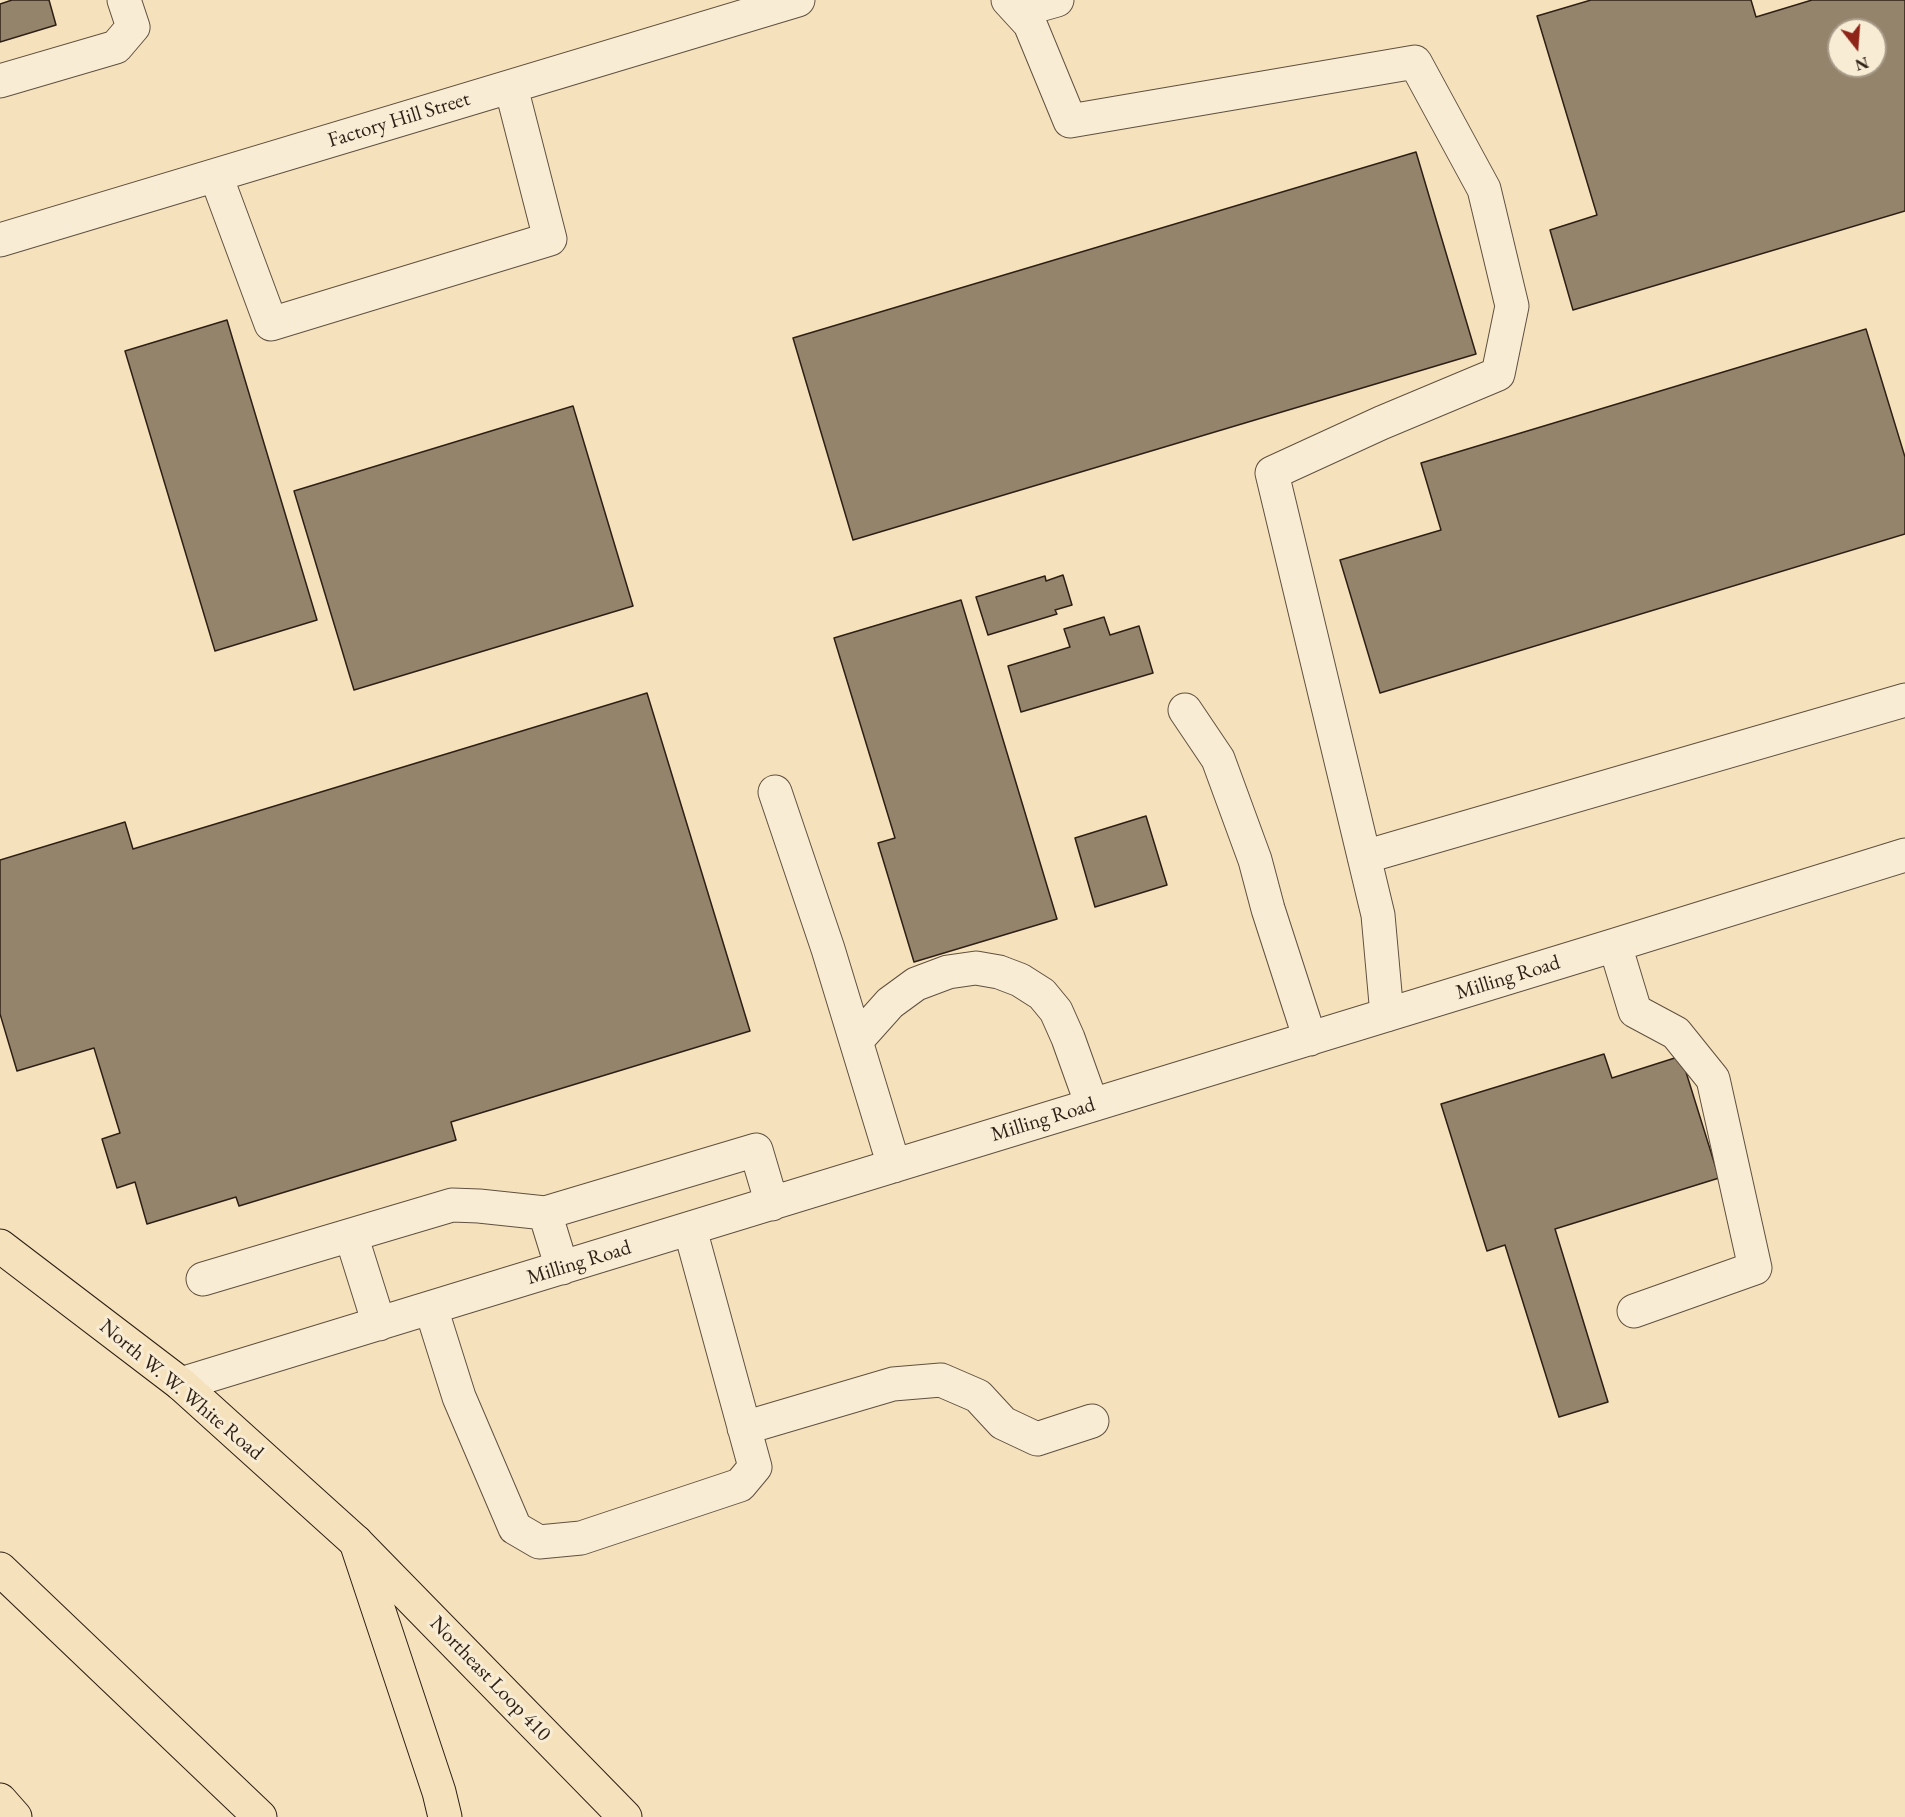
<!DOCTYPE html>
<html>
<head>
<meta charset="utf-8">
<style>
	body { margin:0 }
	#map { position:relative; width:1905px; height:1817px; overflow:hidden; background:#f5e2bd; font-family:"EB Garamond",serif }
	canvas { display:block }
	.north { position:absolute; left:1827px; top:18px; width:60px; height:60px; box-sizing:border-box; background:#f8ecd4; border:2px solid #a79a88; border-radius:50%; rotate:163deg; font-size:16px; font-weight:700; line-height:24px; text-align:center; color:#2e1f15 }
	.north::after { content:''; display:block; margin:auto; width:21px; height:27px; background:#8f2418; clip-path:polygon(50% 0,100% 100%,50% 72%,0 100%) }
</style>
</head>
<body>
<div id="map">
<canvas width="1905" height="1817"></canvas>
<div class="north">N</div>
</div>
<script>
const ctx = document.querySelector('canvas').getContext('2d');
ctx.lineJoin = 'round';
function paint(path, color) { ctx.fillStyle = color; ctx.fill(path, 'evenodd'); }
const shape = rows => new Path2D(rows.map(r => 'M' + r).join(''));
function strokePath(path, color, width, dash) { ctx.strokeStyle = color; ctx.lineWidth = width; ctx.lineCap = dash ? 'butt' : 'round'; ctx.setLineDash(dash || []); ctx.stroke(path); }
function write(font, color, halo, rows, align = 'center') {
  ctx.font = font + ' "EB Garamond",serif'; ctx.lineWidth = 6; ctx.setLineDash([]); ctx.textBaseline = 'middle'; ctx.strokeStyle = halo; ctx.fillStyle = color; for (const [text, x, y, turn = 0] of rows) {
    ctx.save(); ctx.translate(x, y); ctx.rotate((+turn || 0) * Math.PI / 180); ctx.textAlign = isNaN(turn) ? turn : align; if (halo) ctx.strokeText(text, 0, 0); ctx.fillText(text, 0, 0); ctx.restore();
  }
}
const building = shape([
	[12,0,49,0,56,25,0,42,0,4,12,0],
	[1591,0,1751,0,1756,17,1812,0,1905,0,1905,211,1573,310,1550,230,1597,215,1537,16,1591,0],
	[1839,30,1875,30,1875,66,1839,66,1839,30],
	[1416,152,1476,354,853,540,793,338,1416,152],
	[227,320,317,620,215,651,125,351,227,320],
	[1866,329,1905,457,1905,534,1380,693,1340,560,1441,530,1421,463,1866,329],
	[573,406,633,606,354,690,294,491,573,406],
	[1063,575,1072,605,1055,610,1057,614,988,635,976,597,1045,576,1046,581,1063,575],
	[961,600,1057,919,914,962,878,843,895,838,834,638,961,600],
	[1104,617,1110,635,1139,626,1153,673,1021,712,1008,666,1070,647,1064,629,1104,617],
	[647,693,750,1031,451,1122,456,1140,239,1206,236,1197,147,1224,135,1182,117,1188,102,1139,120,1133,94,1048,17,1071,0,1014,0,860,125,822,133,849,647,693],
	[1146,816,1167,885,1095,907,1075,838,1146,816],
	[1604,1054,1612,1078,1681,1056,1719,1178,1555,1229,1608,1402,1559,1417,1505,1245,1487,1251,1441,1104,1604,1054]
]);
const minor = shape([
	[1008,0,1030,24,1070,121,1415,62,1484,189,1512,306,1498,374,1381,423,1272,473,1378,915,1387,1015],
	[1018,11,1057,0],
	[0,81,116,47,133,27,124,0],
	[216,176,271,324,550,239,511,87],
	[0,240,798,0],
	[1185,710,1218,759,1255,860,1268,909,1310,1039],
	[775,792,828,949,894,1166],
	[1364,857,1905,700],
	[1615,945,1635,1011,1676,1033,1713,1079,1755,1268,1634,1311],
	[856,1041,890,1003,916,984,948,972,976,968,999,972,1020,980,1042,994,1056,1011,1068,1038,1092,1105],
	[351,1235,379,1324],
	[562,1268,545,1213,756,1150,772,1204],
	[203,1279,452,1205,479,1206,545,1213],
	[431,1308,459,1397,515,1528,539,1542,581,1538,740,1485,755,1467,690,1229],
	[181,1384,1615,945,1905,855],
	[744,1428,893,1384,941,1380,978,1396,1003,1423,1037,1439,1092,1421]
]);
const major = shape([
	[0,1246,181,1384,356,1542,625,1817]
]);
const highway = shape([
	[356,1542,439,1792,445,1817],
	[0,1569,260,1817],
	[0,1800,15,1817]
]);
const streetNames = [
	["Factory Hill Street",399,120,-17],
	["Milling Road",1508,978,-17],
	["Milling Road",1043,1120,-17],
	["Milling Road",579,1263,-17],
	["North W. W. White Road",181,1390,40],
	["Northeast Loop 410",490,1679,46]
];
paint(building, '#95846c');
strokePath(building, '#2e1f15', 1.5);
strokePath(minor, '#60503f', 35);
strokePath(major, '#2e1f15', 35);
strokePath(highway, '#2e1f15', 35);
strokePath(minor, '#f8ecd4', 33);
strokePath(major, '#f5e2bd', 33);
strokePath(highway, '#f5e2bd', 33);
write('21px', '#2e1f15', '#f8ecd4', streetNames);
</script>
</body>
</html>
